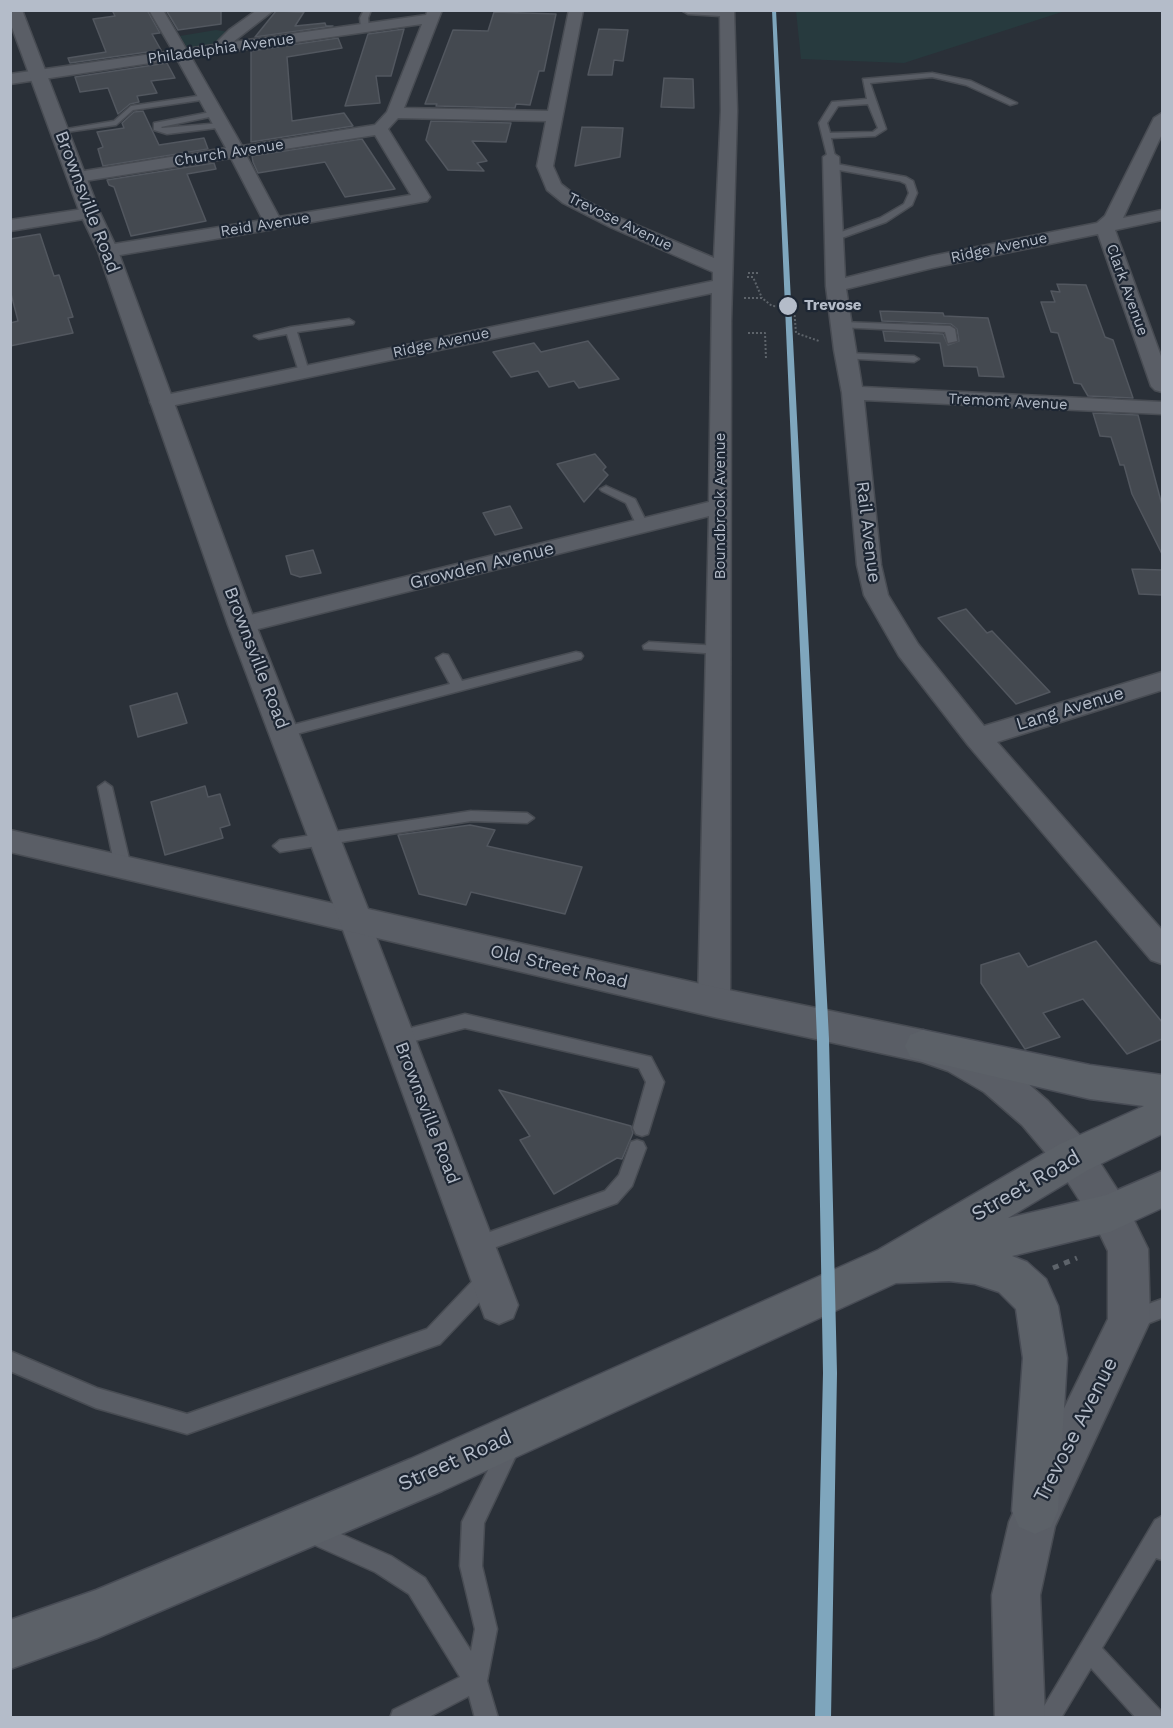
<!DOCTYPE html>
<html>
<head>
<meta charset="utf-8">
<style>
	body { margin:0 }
	#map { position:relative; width:1173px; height:1728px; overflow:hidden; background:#2a3038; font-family:"Work Sans",sans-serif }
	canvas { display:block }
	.frame { position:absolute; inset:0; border:12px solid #b4bcc9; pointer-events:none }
</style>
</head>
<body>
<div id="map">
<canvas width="1173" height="1728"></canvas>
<div class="frame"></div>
</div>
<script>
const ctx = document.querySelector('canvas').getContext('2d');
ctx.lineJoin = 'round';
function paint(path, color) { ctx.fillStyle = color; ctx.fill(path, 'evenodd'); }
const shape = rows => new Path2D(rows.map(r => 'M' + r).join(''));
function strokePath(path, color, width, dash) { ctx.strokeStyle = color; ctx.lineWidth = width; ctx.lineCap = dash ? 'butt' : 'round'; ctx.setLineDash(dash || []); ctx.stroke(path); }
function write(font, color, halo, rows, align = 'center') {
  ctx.font = font + ' "Work Sans",sans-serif'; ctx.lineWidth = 4.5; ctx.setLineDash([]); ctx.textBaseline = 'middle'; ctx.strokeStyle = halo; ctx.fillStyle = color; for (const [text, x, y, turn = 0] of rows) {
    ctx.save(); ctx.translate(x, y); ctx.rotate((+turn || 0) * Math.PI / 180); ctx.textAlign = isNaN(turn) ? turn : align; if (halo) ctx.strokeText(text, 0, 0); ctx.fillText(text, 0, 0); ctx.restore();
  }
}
const green = shape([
	[796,11,796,10,1065,11,904,63,801,59],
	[216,30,229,32,212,46,187,48,180,36]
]);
const building = shape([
	[112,10,147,10,160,33,152,34,161,50,70,63,68,58,106,52,93,19,115,16,112,10],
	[166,10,221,10,221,24,178,30,166,10],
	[276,11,304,12,295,26,325,23,326,26,333,26,255,37,276,11],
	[494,12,556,14,544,71,539,71,530,105,516,104,515,108,436,106,437,104,425,104,453,30,488,31,494,12],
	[404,29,391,76,376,76,380,103,345,106,368,34,404,29],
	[599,29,628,30,623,61,614,60,612,75,588,75,599,29],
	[338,38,342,48,287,57,292,121,344,113,353,126,251,142,251,51,338,38],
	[167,63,175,78,151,81,157,93,137,96,139,102,130,104,118,114,108,88,80,92,75,77,167,63],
	[664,78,693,79,694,108,661,107,664,78],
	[143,111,159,145,204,138,208,149,103,166,98,149,103,147,97,132,124,128,122,123,134,112,143,111],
	[431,121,511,123,506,142,472,141,487,161,477,163,484,171,448,170,426,140,431,121],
	[582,127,623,128,620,157,575,166,582,127],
	[362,139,395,189,345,197,325,162,258,173,253,162,252,156,362,139],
	[214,163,216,169,187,174,206,221,131,236,114,187,109,185,107,180,214,163],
	[40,234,54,276,59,275,73,317,68,318,73,333,10,346,10,323,18,321,10,290,10,239,40,234],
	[1057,284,1086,285,1105,337,1113,340,1133,398,1088,396,1081,384,1074,383,1058,333,1051,332,1041,302,1055,302,1051,291,1060,292,1057,284],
	[880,311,943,313,944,316,988,318,1004,377,979,376,977,367,944,366,940,343,885,341,883,331,943,334,948,345,959,341,957,329,951,324,882,321,880,311],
	[588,341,619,379,579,388,574,381,549,387,538,371,511,377,493,352,534,343,541,352,588,341],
	[1093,413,1138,415,1162,505,1162,554,1132,494,1124,465,1120,465,1111,437,1100,436,1093,413],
	[595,454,606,467,603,470,608,475,584,502,557,464,595,454],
	[510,506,522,528,495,535,483,513,510,506],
	[313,550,321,573,300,577,291,574,286,556,313,550],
	[1132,569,1162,570,1162,595,1139,594,1132,569],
	[966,609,987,633,992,631,1050,692,1016,704,938,618,966,609],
	[177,693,187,723,138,737,130,706,177,693],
	[205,786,208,797,220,794,230,825,220,828,223,838,165,855,151,802,205,786],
	[470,825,495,830,487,846,582,867,565,914,471,892,466,905,419,894,398,835,470,825],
	[1096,941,1162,1022,1162,1039,1127,1054,1083,999,1043,1013,1060,1037,1025,1049,981,983,981,965,1019,953,1028,967,1096,941],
	[499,1090,631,1126,633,1133,622,1159,617,1158,554,1194,520,1140,530,1136,499,1090]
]);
const pathFar1 = shape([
	[748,273,759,273],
	[747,277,753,277,762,298],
	[744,298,762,298,772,306,797,307],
	[794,307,796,333,819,341],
	[748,333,765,333,766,359]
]);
const path = shape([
	[1053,1268,1077,1258]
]);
const service = shape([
	[364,10,371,10,368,18,369,28,365,30,361,28,360,18,364,10],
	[932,73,971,81,1017,103,1010,105,966,85,932,77,870,83,886,129,875,136,831,138,835,157,828,159,819,123,832,102,867,99,863,79,932,73],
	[868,104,878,128,873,132,830,133,827,123,838,106,868,104],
	[205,95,208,95,208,99,133,110,116,125,59,133,55,131,114,121,131,106,205,95],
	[216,111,220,113,219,115,161,127,162,128,222,123,226,125,225,127,167,134,154,130,154,123,216,111],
	[831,163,906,177,913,181,917,193,912,205,886,222,836,240,830,240,830,236,880,218,904,204,909,193,906,184,900,181,828,168,828,164,831,163],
	[349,319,354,322,353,324,297,332,309,372,304,375,299,372,287,334,259,339,254,336,291,327,349,319],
	[841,322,950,326,955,329,957,341,948,343,945,332,837,327,836,325,841,322],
	[845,353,914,356,919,359,914,362,841,358,841,354,845,353],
	[606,486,635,499,649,527,647,530,639,530,626,503,602,491,600,489,606,486],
	[649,642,720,646,727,650,720,654,644,649,643,646,649,642],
	[576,652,581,653,583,656,581,659,285,737,278,732,285,727,450,684,436,658,443,654,448,655,462,681,576,652],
	[105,782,112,787,131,867,128,871,123,873,118,871,115,867,98,787,105,782],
	[471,811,527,813,534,818,527,823,471,821,280,852,273,846,280,840,471,811],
	[465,1014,651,1057,664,1082,648,1134,642,1136,636,1134,633,1128,646,1082,639,1068,465,1028,399,1045,393,1043,391,1038,393,1033,399,1031,465,1014],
	[637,1140,643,1142,646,1148,632,1186,617,1203,477,1254,470,1251,468,1245,470,1239,605,1191,619,1175,631,1142,637,1140],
	[489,1269,496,1271,498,1278,496,1285,440,1344,187,1434,96,1408,10,1371,10,1351,97,1388,187,1414,427,1329,482,1271,489,1269],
	[1162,1299,1162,1318,1131,1330,1124,1327,1121,1320,1124,1313,1162,1299],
	[510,1437,517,1440,520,1447,484,1523,482,1566,497,1629,487,1681,498,1718,475,1718,469,1696,427,1718,390,1718,393,1710,460,1677,409,1594,375,1572,301,1539,298,1531,301,1523,309,1520,391,1556,425,1578,471,1651,475,1629,460,1566,462,1522,503,1440,510,1437],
	[1162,1516,1162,1560,1156,1558,1102,1648,1160,1710,1162,1718,1136,1718,1091,1668,1061,1718,1037,1718,1155,1520,1162,1516]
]);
const minor = shape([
	[149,10,163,10,186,49,214,45,229,30,257,10,274,10,233,42,426,15,428,10,442,10,404,108,548,111,569,10,583,10,553,166,561,184,575,195,622,219,714,258,721,111,720,16,688,14,681,10,734,10,737,111,731,322,730,1002,726,1012,714,1016,702,1012,698,1002,709,516,242,633,233,631,229,625,233,619,242,617,709,502,712,293,161,408,153,407,150,402,153,397,161,396,713,281,713,272,610,227,563,203,547,190,537,166,546,121,398,118,388,129,430,197,427,201,274,229,108,257,101,255,99,251,108,245,263,220,231,158,78,182,69,177,78,172,226,148,177,59,10,84,10,74,173,51,149,10],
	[422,24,387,112,375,125,242,146,191,57,422,24],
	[375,135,411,195,279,217,246,155,375,135],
	[1162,113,1162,134,1123,218,1162,210,1162,220,1115,230,1162,359,1162,392,1155,390,1151,386,1098,234,932,268,846,289,862,387,1162,402,1162,414,864,400,881,565,888,595,918,644,984,726,1162,672,1162,690,997,742,1162,930,1162,964,1151,960,968,745,899,656,864,595,857,565,842,393,834,350,826,286,823,157,831,152,839,157,845,278,932,256,1097,223,1105,216,1154,118,1162,113],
	[90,208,99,213,96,217,10,231,10,220,90,208],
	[10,830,366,911,518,1305,513,1318,499,1324,485,1318,343,930,10,852,10,830]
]);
const tertiary = shape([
	[10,10,22,10,100,213,118,251,256,625,368,909,714,987,923,1030,974,1049,1010,1068,1048,1101,1088,1144,1124,1200,1148,1249,1150,1321,1055,1526,1040,1595,1045,1718,995,1718,992,1595,1009,1522,1016,1506,1108,1319,1108,1251,1096,1226,1060,1170,1022,1125,984,1092,948,1071,922,1062,714,1017,343,930,228,625,98,251,80,213,10,22,10,10]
]);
const primary = shape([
	[923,1030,1090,1065,1162,1075,1162,1134,1088,1170,1008,1218,1106,1195,1162,1171,1162,1208,1110,1232,1012,1256,1027,1262,1046,1279,1058,1306,1067,1358,1058,1511,1051,1527,1035,1534,1019,1527,1012,1511,1023,1358,1016,1309,999,1292,975,1284,949,1281,896,1283,442,1491,97,1638,10,1669,10,1620,96,1590,410,1459,878,1250,1060,1144,1144,1106,1090,1099,910,1057,905,1046,910,1035,923,1030]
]);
const rail1 = shape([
	[772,10,776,10,829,1039,837,1373,831,1718,815,1718,823,1373,817,1039,772,10]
]);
const markers = [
	[788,306,10,"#b4bcc9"]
];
const farStreetnames = [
	["Philadelphia Avenue",221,49,-8],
	["Church Avenue",229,153,-9],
	["Trevose Avenue",620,222,26],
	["Reid Avenue",265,225,-9],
	["Ridge Avenue",999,248,-12],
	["Clark Avenue",1127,290,70],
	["Ridge Avenue",441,343,-12],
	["Tremont Avenue",1008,402,3],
	["Boundbrook Avenue",721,506,-90]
];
const farStopnames = [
	["Trevose",804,306]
];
const streetNames = [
	["Brownsville Road",87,202,69],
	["Rail Avenue",868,532,83],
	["Growden Avenue",482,566,-14],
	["Brownsville Road",256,658,69],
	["Lang Avenue",1070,709,-17],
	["Old Street Road",559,967,13],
	["Brownsville Road",427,1113,69]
];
const nearStreetnames = [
	["Street Road",1026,1186,-30],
	["Trevose Avenue",1076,1430,-63],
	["Street Road",455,1461,-24]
];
paint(green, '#273a3e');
paint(building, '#444950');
strokePath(building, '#52575f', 1.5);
strokePath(service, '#484c53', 3);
strokePath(minor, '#484c53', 3);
strokePath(tertiary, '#484c53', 3);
strokePath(primary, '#484c55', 3);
strokePath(pathFar1, '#5d636a', 2, [2, 2]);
strokePath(path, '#5d636a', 5, [6, 6]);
paint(service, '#5a5e66');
paint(minor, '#5a5e66');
paint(tertiary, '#5a5e66');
paint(primary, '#5c6168');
paint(rail1, '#7fa6bd');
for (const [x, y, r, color] of markers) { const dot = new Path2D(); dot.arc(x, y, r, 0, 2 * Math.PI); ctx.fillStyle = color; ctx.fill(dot); strokePath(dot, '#1d2633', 2); }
write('15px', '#b4bcc9', '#1d2633', farStreetnames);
write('bold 15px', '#b4bcc9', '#1d2633', farStopnames, 'left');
write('18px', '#b4bcc9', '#1d2633', streetNames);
write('21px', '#b4bcc9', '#1d2633', nearStreetnames);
</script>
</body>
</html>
